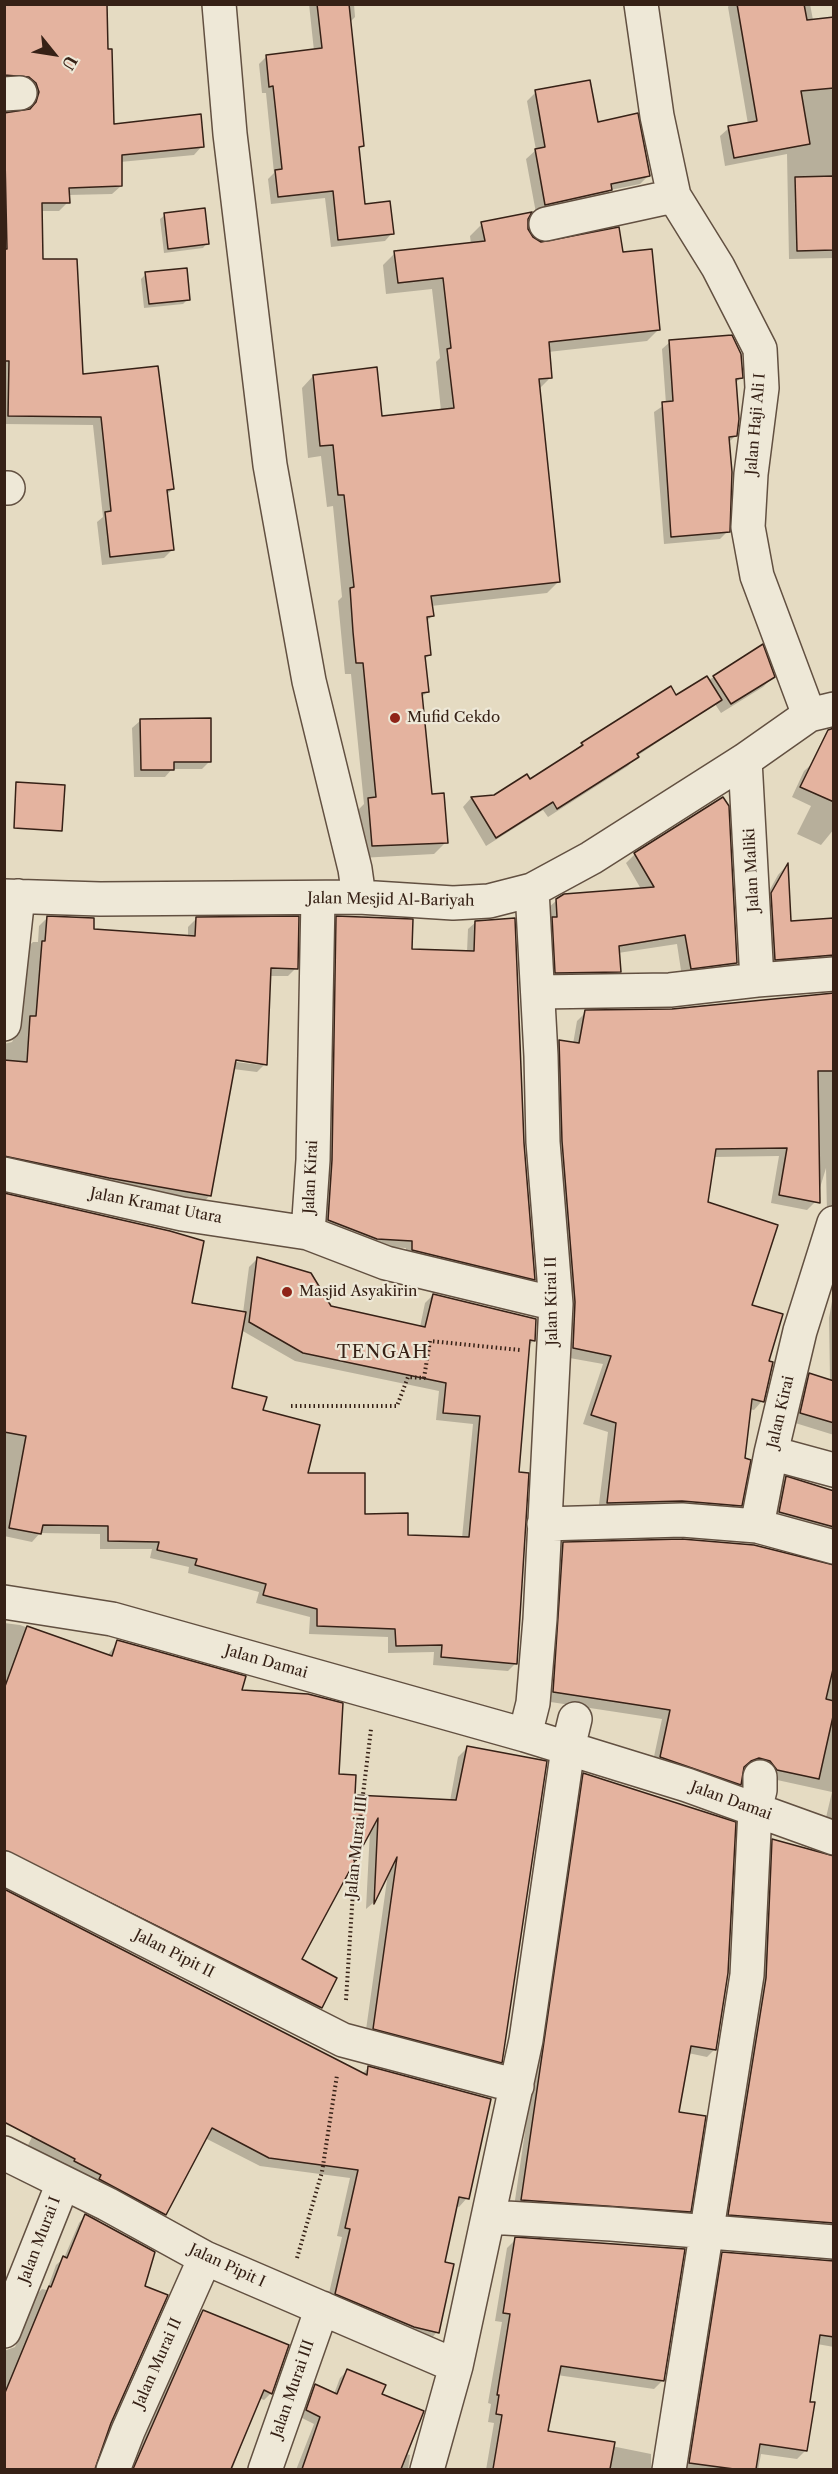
<!DOCTYPE html>
<html>
<head>
<meta charset="utf-8">
<style>
	body { margin:0 }
	#map { position:relative; width:838px; height:2474px; overflow:hidden; background:#e5dbc2; font-family:"Libre Caslon Text",serif }
	canvas { display:block }
	.frame { position:absolute; inset:0; border:6px solid #362116; pointer-events:none }
	.north { position:absolute; left:24px; top:24px; width:60px; height:60px; -webkit-text-stroke:4px #eee8d7; paint-order:stroke; rotate:120deg; font-size:16px; font-weight:700; line-height:24px; text-align:center; color:#362116 }
	.north::after { content:''; display:block; margin:auto; width:21px; height:27px; background:#362116; clip-path:polygon(50% 0,100% 100%,50% 72%,0 100%) }
</style>
</head>
<body>
<div id="map">
<canvas width="838" height="2474"></canvas>
<div class="frame"></div>
<div class="north">U</div>
</div>
<script>
const ctx = document.querySelector('canvas').getContext('2d');
ctx.lineJoin = 'round';
function paint(path, color) { ctx.fillStyle = color; ctx.fill(path, 'evenodd'); }
const shape = rows => new Path2D(rows.map(r => 'M' + r).join(''));
function strokePath(path, color, width, dash) { ctx.strokeStyle = color; ctx.lineWidth = width; ctx.lineCap = dash ? 'butt' : 'round'; ctx.setLineDash(dash || []); ctx.stroke(path); }
function write(font, color, halo, rows, align = 'center') {
  ctx.font = font + ' "Libre Caslon Text",serif'; ctx.lineWidth = 4.5; ctx.setLineDash([]); ctx.textBaseline = 'middle'; ctx.strokeStyle = halo; ctx.fillStyle = color; for (const [text, x, y, turn = 0] of rows) {
    ctx.save(); ctx.translate(x, y); ctx.rotate((+turn || 0) * Math.PI / 180); ctx.textAlign = isNaN(turn) ? turn : align; if (halo) ctx.strokeText(text, 0, 0); ctx.fillText(text, 0, 0); ctx.restore();
  }
}
const shadow = shape([
	[4,4,106,51,112,126,202,146,194,155,120,162,121,186,112,194,68,195,68,202,59,211,41,211,42,261,81,376,173,489,166,495,172,550,164,558,102,565,97,522,103,517,93,425,4,424,4,114,29,111,31,102,4,83],
	[309,4,354,4,355,17,349,23,362,145,358,150,364,205,392,233,385,241,331,247,325,198,271,204,268,179,274,173,266,93,262,93,259,64,267,56,314,51],
	[730,4,810,4,813,20,834,19,834,258,789,259,787,154,725,166,720,136,729,128,748,124,728,7],
	[536,92,596,124,649,175,640,184,610,190,602,199,536,213,526,159,536,150,527,101],
	[165,215,207,243,203,248,164,253,160,219],
	[527,218,526,229,531,238,541,244,622,253,659,329,647,341,548,352,551,377,539,389,559,581,547,593,431,606,432,616,426,622,429,655,424,660,428,691,421,698,430,796,446,842,434,854,360,858,357,811,364,804,351,674,345,674,338,601,342,597,333,506,327,507,321,456,308,458,302,388,313,376,381,417,441,411,436,362,440,358,432,289,386,294,383,265,395,253,471,244,470,236,482,224],
	[146,274,188,299,183,304,144,308,141,279],
	[670,342,741,377,735,384,735,436,728,443,728,531,720,539,664,544,654,412,666,404,662,349],
	[714,677,773,677,763,687,721,713,715,704,637,756,628,766,548,817,543,810,486,846,463,807,471,798,494,796,529,781,573,753,582,744,670,688,676,697],
	[140,721,210,761,202,769,172,769,165,777,134,777,132,728],
	[834,757,834,829,821,845,797,834,811,806,792,797,804,771,814,762],
	[635,854,736,963,727,972,682,977,677,944,618,953,619,971,610,981,547,982,547,909,557,900,641,889,626,863],
	[786,866,790,923,834,919,834,968,765,969,762,904,778,875],
	[337,917,410,950,467,952,468,929,476,922,523,1143,534,1279,527,1286,405,1257,406,1248,369,1246,321,1228,330,925],
	[47,918,92,930,188,937,188,927,196,919,296,968,288,976,270,976,265,1064,257,1072,233,1069,210,1195,202,1204,4,1164,4,1044,12,1042,15,1036,24,950,33,942,38,942,39,926],
	[228,1058,260,1062,260,1065,228,1061],
	[834,994,834,1215,827,1213,826,1168,816,1201,807,1210,771,1203,779,1156,713,1157,706,1203,750,1306,768,1362,762,1401,754,1410,749,1409,740,1505,731,1514,598,1512,608,1432,583,1424,603,1364,564,1357,551,1050,559,1041,573,1044,577,1021,586,1012,672,1010],
	[4,1195,191,1305,243,1313,249,1267,257,1259,330,1307,420,1327,425,1303,433,1295,534,1340,528,1346,517,1474,516,1663,508,1671,433,1665,434,1652,388,1653,388,1637,309,1634,310,1617,256,1603,259,1592,188,1573,189,1567,150,1558,152,1549,100,1549,100,1534,40,1533,32,1542,4,1536],
	[241,1330,295,1361,439,1391,436,1420,473,1424,462,1538,407,1537,363,1516,306,1475,262,1412,231,1389],
	[834,1290,834,1435,792,1422,801,1384,810,1375,830,1381,829,1318],
	[786,1478,834,1492,834,1541,771,1521,777,1487],
	[563,1544,834,1566,834,1831,824,1826,832,1792,768,1778,750,1767,742,1769,740,1784,731,1793,652,1766,662,1719,544,1701,554,1553],
	[4,1623,20,1625,107,1656,118,1642,240,1692,337,1776,353,1797,450,1801,458,1757,467,1748,501,2062,492,2071,365,2037,388,1873,373,1903,366,1909,370,1830,300,1960,335,1978,321,2007,312,2016,4,1860],
	[584,1774,715,2049,707,2057,688,2053,677,2113,689,2211,682,2218,514,2207,576,1782],
	[773,1841,834,1858,834,2234,720,2223,764,1849],
	[368,2068,467,2198,459,2207,455,2206,443,2263,437,2332,429,2341,327,2302,342,2237,337,2236,350,2178,260,2166,205,2138,165,2214,156,2223,27,2147,33,2135,362,2074],
	[85,2216,143,2286,166,2296,93,2470,4,2470,4,2351,15,2347,35,2296,42,2289,47,2290,56,2265,64,2258,79,2223],
	[516,2239,663,2380,654,2389,557,2375,547,2433,651,2454,651,2470,486,2470,494,2423,488,2422,491,2404,488,2403,502,2322,495,2321,507,2248],
	[723,2253,834,2262,834,2347,817,2344,808,2403,806,2450,797,2459,761,2454,758,2470,681,2470,714,2262],
	[203,2311,271,2393,264,2400,259,2398,232,2470,131,2470,196,2318],
	[347,2371,380,2395,406,2454,410,2455,408,2470,296,2470,314,2424,300,2417,309,2393,315,2386,334,2394,340,2378]
]);
const building = shape([
	[4,4,107,4,108,49,112,49,114,124,201,114,204,147,122,155,122,186,69,188,70,203,42,203,43,259,77,259,83,374,158,366,174,489,167,490,174,550,110,557,105,512,111,511,101,417,8,416,9,361,4,361,4,249,7,249,4,113,30,109,36,102,39,92,36,83,29,77,4,75,4,4],
	[317,4,349,4,364,146,359,147,365,204,390,201,394,234,338,240,333,191,278,197,275,170,282,169,273,86,269,87,266,55,322,48,317,4],
	[737,4,804,4,807,20,834,17,834,88,801,91,810,144,734,158,728,126,757,121,737,4],
	[590,80,598,122,638,113,650,176,611,184,612,190,545,205,535,149,545,147,535,90,590,80],
	[834,176,834,250,797,251,795,177,834,176],
	[205,208,209,244,168,249,164,213,205,208],
	[532,212,528,219,528,229,533,237,541,242,619,227,623,252,652,249,660,330,549,342,552,378,539,379,560,582,431,596,434,616,427,617,431,655,425,656,429,692,422,693,432,794,444,793,448,843,372,846,368,798,376,797,363,663,356,663,353,632,350,588,354,587,344,495,338,495,333,445,320,446,313,375,377,367,382,416,454,408,447,349,451,348,443,278,398,283,394,251,485,241,481,222,532,212],
	[187,268,190,300,149,304,145,272,187,268],
	[732,335,741,354,743,378,736,379,739,419,737,436,729,437,732,472,730,532,671,537,662,402,673,401,669,340,732,335],
	[763,644,775,677,731,704,713,676,763,644],
	[707,676,722,700,637,754,639,757,557,809,553,802,496,838,471,797,494,795,527,774,530,779,583,745,581,743,671,686,676,695,707,676],
	[211,718,211,762,174,762,174,770,141,770,140,719,211,718],
	[834,728,834,802,800,787,828,730,834,728],
	[16,782,65,785,62,831,14,828,16,782],
	[723,797,729,806,737,963,691,969,685,935,619,946,621,972,555,973,552,917,557,917,556,899,564,894,654,887,634,853,723,797],
	[788,863,791,921,834,918,834,955,775,960,771,893,788,863],
	[47,916,94,918,94,929,195,936,196,917,299,916,298,969,271,968,267,1065,236,1060,211,1196,109,1178,4,1156,4,1060,27,1062,30,1016,36,1016,42,941,45,941,47,916],
	[336,916,413,919,412,949,474,951,475,921,515,918,524,1143,535,1280,412,1250,412,1241,377,1239,328,1220,332,1160,336,916],
	[834,993,834,1071,818,1071,820,1203,779,1195,787,1148,716,1149,708,1202,778,1225,752,1305,783,1314,769,1361,773,1362,764,1402,752,1399,745,1458,751,1460,742,1506,682,1501,607,1503,616,1423,591,1415,611,1356,573,1348,575,1302,562,1141,559,1040,579,1043,585,1010,672,1009,834,993],
	[4,1193,170,1231,204,1241,192,1303,246,1312,232,1388,267,1397,263,1410,320,1425,308,1473,365,1473,365,1514,408,1513,408,1535,469,1537,480,1416,443,1413,446,1383,303,1353,249,1322,257,1257,311,1273,331,1306,425,1327,433,1294,536,1319,535,1341,530,1340,519,1472,529,1473,517,1664,441,1657,442,1645,396,1646,395,1629,317,1626,317,1609,263,1595,266,1584,195,1565,197,1559,157,1550,159,1542,108,1541,108,1526,43,1525,41,1534,9,1528,26,1436,4,1432,4,1193],
	[809,1373,834,1381,834,1423,800,1413,809,1373],
	[786,1476,834,1491,834,1527,779,1512,786,1476],
	[682,1539,754,1545,834,1565,834,1665,826,1699,834,1701,834,1712,819,1779,777,1770,770,1761,759,1758,751,1761,744,1767,741,1785,660,1757,670,1710,553,1692,563,1542,682,1539],
	[27,1626,112,1656,117,1640,246,1676,242,1690,308,1694,343,1703,339,1774,356,1775,355,1795,456,1800,467,1746,547,1761,502,2063,373,2029,397,1857,374,1904,378,1818,302,1959,337,1978,322,2008,4,1850,4,1689,27,1626],
	[583,1773,736,1822,728,1973,716,2050,691,2046,679,2112,706,2116,691,2212,521,2200,583,1773],
	[772,1839,834,1856,834,2223,728,2215,766,1978,772,1839],
	[4,1889,367,2075,368,2066,491,2099,469,2199,459,2197,445,2262,454,2264,439,2333,414,2327,335,2294,350,2229,345,2228,358,2170,269,2158,212,2128,166,2215,99,2179,101,2175,74,2161,75,2159,4,2122,4,1889],
	[85,2214,155,2252,145,2286,168,2295,111,2423,95,2469,4,2469,4,2395,49,2286,51,2287,63,2256,67,2258,85,2214],
	[515,2237,685,2249,664,2381,561,2366,548,2431,615,2442,610,2469,493,2469,502,2415,496,2414,499,2395,497,2395,510,2314,503,2313,515,2237],
	[722,2252,834,2261,834,2337,820,2335,810,2402,815,2402,807,2451,760,2444,756,2469,734,2469,689,2463,722,2252],
	[203,2310,289,2345,272,2394,264,2390,231,2469,133,2469,203,2310],
	[347,2369,386,2385,382,2394,424,2411,401,2469,302,2469,320,2417,306,2410,315,2384,337,2394,347,2369]
]);
const path = shape([
	[291,1406,397,1406,408,1377,424,1378,430,1341,520,1350],
	[346,2000,355,1860,371,1729],
	[297,2258,322,2172,337,2075]
]);
const minor = shape([
	[219,4,230,134,270,465,309,681,355,869,359,897],
	[641,4,657,116,674,196,718,267,760,349,762,388,751,474,748,527,757,576,809,715],
	[4,94,20,93],
	[546,224,674,196],
	[4,488,8,488],
	[745,760,757,980,834,974],
	[4,896,100,899,359,897,453,903,489,901,532,890,591,858,745,760,809,715,834,709],
	[538,992,670,990,757,980],
	[4,1024,18,896],
	[4,1174,182,1214,308,1233,386,1263,556,1304],
	[308,1233,313,1160,318,898],
	[771,1453,834,1470],
	[544,1524,682,1520,757,1526,834,1547],
	[757,1526,771,1453,800,1331,834,1223],
	[4,1602,112,1619,525,1735,687,1785,834,1838],
	[525,1735,533,1703,540,1619,556,1304,543,1142,541,1056,532,890],
	[4,1868,343,2040,517,2086],
	[4,2153,107,2204,205,2258,456,2366],
	[488,2217,611,2224,834,2242],
	[4,2331,63,2183],
	[113,2470,128,2431,205,2258],
	[265,2470,322,2308],
	[427,2470,456,2366,526,2040,568,1748,575,1719],
	[669,2470,747,1975,755,1810,760,1790,760,1777]
]);
const markers = [
	[395,718,6,"#8f2418"],
	[287,1292,6,"#8f2418"]
];
const streetNames = [
	["Jalan Haji Ali I",756,424,-85],
	["Jalan Maliki",752,870,-93],
	["Jalan Mesjid Al-Bariyah",391,900,1],
	["Jalan Kirai",311,1177,-87],
	["Jalan Kramat Utara",156,1206,11],
	["Jalan Kirai II",552,1301,-91],
	["Jalan Kirai",781,1412,-77],
	["Jalan Damai",266,1662,16],
	["Jalan Damai",731,1801,20],
	["Jalan Murai III",357,1847,-84],
	["Jalan Pipit II",174,1954,27],
	["Jalan Murai I",40,2240,-69],
	["Jalan Pipit I",227,2266,25],
	["Jalan Murai II",158,2363,-66],
	["Jalan Murai III",293,2389,-71]
];
const poiNames = [
	["Mufid Cekdo",407,718],
	["Masjid Asyakirin",299,1292]
];
const quarterNames = [
	["TENGAH",383,1353]
];
paint(shadow, '#0003');
paint(building, '#e4b39f');
strokePath(building, '#362116', 1.5);
strokePath(minor, '#625041', 36);
strokePath(path, '#362116', 4, [1.5, 3]);
strokePath(minor, '#eee8d7', 33);
for (const [x, y, r, color] of markers) { const dot = new Path2D(); dot.arc(x, y, r, 0, 2 * Math.PI); ctx.fillStyle = color; ctx.fill(dot); strokePath(dot, '#eee8d7', 2); }
write('15px', '#362116', '#eee8d7', streetNames);
write('15px', '#362116', '#eee8d7', poiNames, 'left');
ctx.letterSpacing = '1.5px';
write('18px', '#362116', '#eee8d7', quarterNames);
ctx.letterSpacing = '0px';
</script>
</body>
</html>
